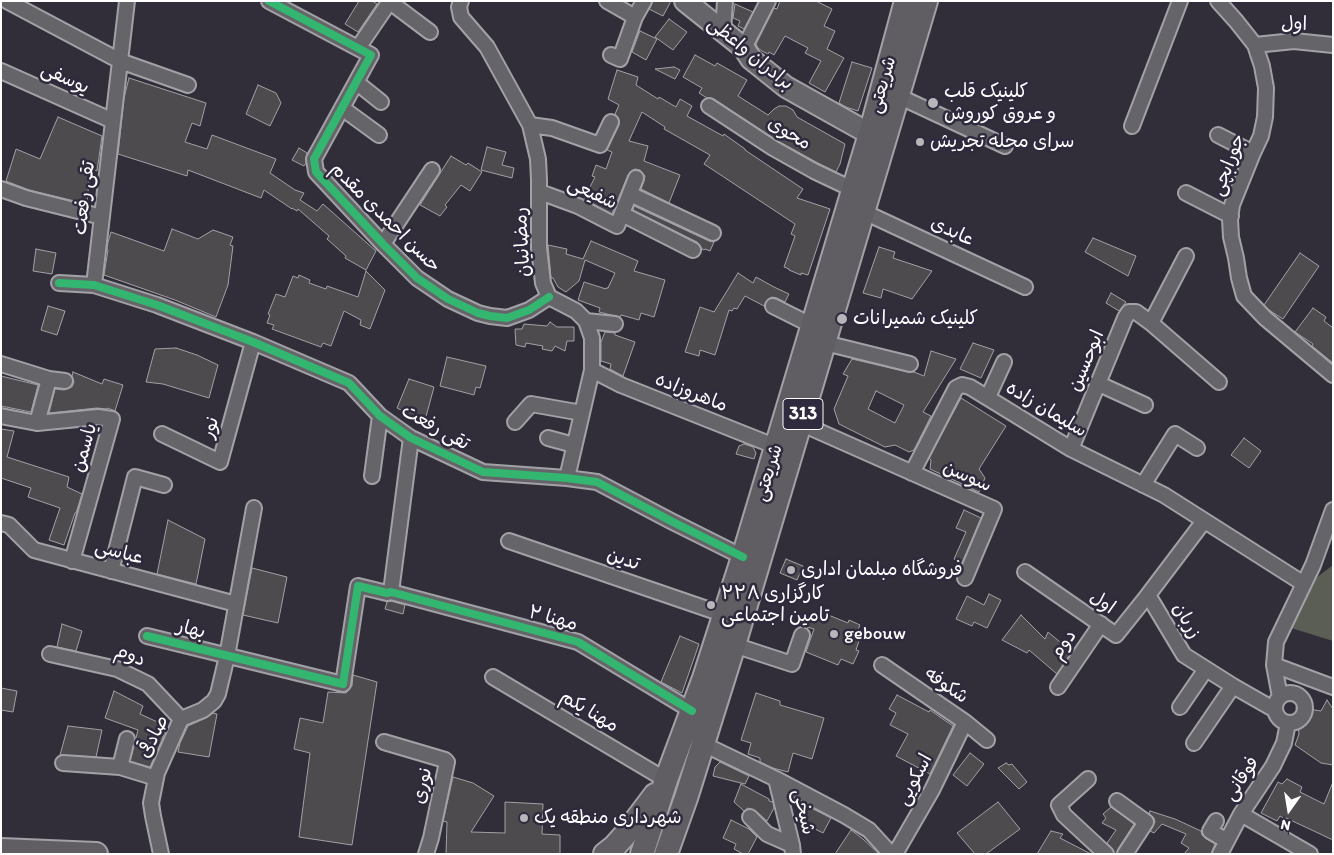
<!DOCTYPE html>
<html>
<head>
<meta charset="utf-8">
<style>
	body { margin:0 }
	#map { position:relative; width:1334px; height:855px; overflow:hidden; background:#312e39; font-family:Itim,sans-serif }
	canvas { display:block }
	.frame { position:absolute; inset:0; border:2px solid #fff; pointer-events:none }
	.north { position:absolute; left:1264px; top:785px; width:50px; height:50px; -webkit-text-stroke:4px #2f2a3d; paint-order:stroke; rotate:193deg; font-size:14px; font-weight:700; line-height:20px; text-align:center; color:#fff }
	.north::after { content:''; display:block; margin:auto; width:18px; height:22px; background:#fff; clip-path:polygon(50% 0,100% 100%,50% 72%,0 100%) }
</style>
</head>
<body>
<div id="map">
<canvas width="1334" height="855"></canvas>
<div class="frame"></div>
<div class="north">N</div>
</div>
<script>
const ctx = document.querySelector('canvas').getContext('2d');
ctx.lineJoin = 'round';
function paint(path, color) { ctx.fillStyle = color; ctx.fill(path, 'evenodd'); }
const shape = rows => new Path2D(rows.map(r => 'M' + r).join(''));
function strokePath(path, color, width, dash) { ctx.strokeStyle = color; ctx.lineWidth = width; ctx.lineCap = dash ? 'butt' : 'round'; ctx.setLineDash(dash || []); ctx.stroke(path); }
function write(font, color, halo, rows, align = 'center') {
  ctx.font = font + ' Itim,"Playpen Sans Arabic",sans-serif'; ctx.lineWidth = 5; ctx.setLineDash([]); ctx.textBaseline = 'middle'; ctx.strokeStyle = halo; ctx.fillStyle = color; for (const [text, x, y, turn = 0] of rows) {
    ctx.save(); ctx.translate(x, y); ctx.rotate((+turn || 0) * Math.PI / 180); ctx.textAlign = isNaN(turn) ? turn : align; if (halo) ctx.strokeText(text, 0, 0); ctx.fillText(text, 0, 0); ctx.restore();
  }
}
const green = shape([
	[1333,565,1333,641,1288,627,1303,588]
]);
const building = shape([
	[359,1,372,1,377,4,358,32,345,24,359,1],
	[653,1,671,1,663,16,649,9,653,1],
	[780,1,816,1,832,9,824,26,835,31,827,49,844,58,825,92,809,83,821,61,805,53,808,48,785,36,774,55,769,52,768,54,762,51,758,48,756,44,774,8,777,9,780,1],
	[735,4,753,12,744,29,738,26,740,21,733,18,735,4],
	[669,19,687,32,673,50,655,37,669,19],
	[640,31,657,39,646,60,632,52,640,31],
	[695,55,715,66,717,63,747,80,738,96,768,115,774,109,779,106,786,106,793,110,797,117,845,144,840,164,836,172,818,163,778,141,714,99,707,98,699,93,702,88,683,77,695,55],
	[852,62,872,68,858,111,846,107,839,103,852,62],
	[674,67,680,70,675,79,655,69,674,67],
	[617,70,638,77,636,85,658,99,659,97,676,107,680,99,692,106,687,116,723,136,724,134,745,149,745,150,803,189,797,198,830,209,808,275,801,273,801,275,789,270,789,269,784,267,795,236,791,234,795,224,704,164,710,155,664,129,665,127,642,112,629,141,648,146,644,161,680,175,669,203,641,189,644,181,645,176,640,170,635,169,631,171,628,175,612,214,584,199,595,177,592,176,596,165,606,169,612,152,607,150,619,125,618,117,615,114,619,105,608,99,617,70],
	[129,78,206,103,200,126,192,123,185,142,207,149,212,135,276,159,270,173,295,190,304,193,300,200,317,211,323,204,376,251,366,270,345,258,346,256,327,239,329,236,298,209,297,211,292,208,292,209,264,190,261,198,188,170,187,176,118,154,124,98,129,78],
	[258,85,276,93,281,103,270,126,246,114,258,85],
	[58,117,102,136,97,171,90,168,87,204,29,190,6,181,16,149,40,159,58,117],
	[487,147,506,152,502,165,514,168,512,178,481,170,487,147],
	[299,148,307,153,306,163,304,166,292,160,299,148],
	[451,156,466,165,468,163,482,172,470,191,461,185,445,205,447,207,440,216,420,205,451,156],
	[634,206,709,241,714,242,710,251,705,249,704,250,702,249,700,245,697,242,633,210,634,206],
	[172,229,198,239,213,230,233,237,230,245,233,246,228,285,216,317,175,300,104,275,108,250,107,249,108,242,111,232,164,251,172,229],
	[1093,238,1136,256,1128,276,1085,252,1093,238],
	[591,241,638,261,634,271,665,280,654,317,641,313,639,320,621,315,620,317,607,314,599,312,600,308,578,300,584,282,606,289,606,288,608,288,615,273,585,260,579,281,566,292,558,287,553,278,551,278,548,245,567,249,566,254,583,259,591,241],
	[879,247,895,252,893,258,932,271,912,299,883,289,881,298,863,293,879,247],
	[36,249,56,253,52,274,33,271,36,249],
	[1300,253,1319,266,1283,319,1269,310,1264,305,1300,253],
	[366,271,385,290,370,329,360,325,361,320,344,311,331,346,323,343,321,347,272,329,274,325,267,323,270,315,268,314,276,294,285,297,293,276,298,278,299,275,310,280,309,283,326,289,327,286,358,297,366,271],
	[738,273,753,283,756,277,774,287,789,294,785,302,777,298,772,297,768,299,764,306,745,296,737,309,734,308,732,311,729,310,715,355,700,350,699,356,685,352,700,307,714,312,738,273],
	[1111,293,1126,302,1119,311,1106,303,1111,293],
	[48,306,65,311,57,335,41,330,48,306],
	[1313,308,1326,317,1324,321,1333,328,1333,363,1312,346,1313,344,1295,332,1313,308],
	[550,322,557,327,574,327,574,341,567,341,565,351,555,346,552,351,542,349,543,346,526,343,525,347,516,345,515,329,522,329,524,324,547,326,550,322],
	[605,332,615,333,615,335,635,342,623,376,610,369,611,364,601,361,601,342,605,332],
	[973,343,994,350,981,378,960,369,973,343],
	[176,348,197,355,218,365,209,398,163,384,146,382,155,349,176,348],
	[931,351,956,359,923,412,931,416,914,450,909,452,895,445,885,447,839,424,834,409,848,376,843,374,852,359,908,372,914,372,924,376,931,351],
	[876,391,904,405,895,423,868,409,876,391],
	[447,357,486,366,480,388,476,387,474,395,440,386,447,357],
	[73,372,102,384,104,379,123,385,115,411,108,408,107,409,97,408,49,413,55,389,64,390,72,387,74,382,72,376,73,372],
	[1,376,38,385,31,412,1,406,1,376],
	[409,379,434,387,424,424,407,419,408,415,404,415,405,412,397,408,409,379],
	[961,398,1006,426,979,469,985,478,979,492,930,469,931,460,929,458,961,398],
	[1,429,14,431,7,457,69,477,67,487,82,494,76,513,75,513,64,545,49,540,60,508,28,497,31,488,1,478,1,429],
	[1244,438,1261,451,1249,468,1231,455,1244,438],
	[744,444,753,447,756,453,754,459,736,454,739,446,744,444],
	[964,510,981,518,962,563,954,559,966,532,956,528,964,510],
	[168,520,205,539,196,584,157,574,168,520],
	[786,559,803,566,797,580,780,573,786,559],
	[252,568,287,577,278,623,243,615,252,568],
	[989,594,1001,600,987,628,974,622,972,626,956,619,967,596,984,605,989,594],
	[391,601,405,605,403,614,385,609,387,602,391,601],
	[821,612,848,623,849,620,860,625,854,639,859,641,856,650,859,651,853,664,841,659,838,665,806,652,814,629,807,627,812,616,818,618,821,612],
	[1021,615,1045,639,1048,632,1072,652,1057,674,1029,650,1027,653,1002,640,1021,615],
	[62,624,82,631,76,651,57,647,62,624],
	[680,636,699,644,682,693,661,682,680,636],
	[353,675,377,682,352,845,299,837,310,753,294,749,300,718,323,723,328,692,346,693,352,686,353,675],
	[1,688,17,691,13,712,1,710,1,688],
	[114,691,143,706,140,714,166,726,162,740,150,767,130,761,138,730,105,718,114,691],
	[756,693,780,701,780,705,824,718,812,759,793,753,788,772,773,768,760,762,760,758,748,754,751,743,741,740,756,693],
	[897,695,929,712,930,710,953,726,930,774,896,756,908,734,890,725,896,713,889,709,897,695],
	[1327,700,1333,709,1333,765,1321,763,1295,745,1299,734,1296,707,1321,711,1327,700],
	[213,713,217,714,209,757,178,752,180,743,188,726,206,718,213,713],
	[68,726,102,730,96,757,60,755,68,726],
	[970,753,984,764,967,786,953,775,970,753],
	[720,762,749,776,745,784,713,776,715,767,720,762],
	[1006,763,1009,765,1012,764,1027,782,1019,789,998,768,1006,763],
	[453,777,473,783,494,796,471,832,505,833,505,802,543,804,542,834,560,835,560,854,446,854,447,822,443,821,453,777],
	[1287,779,1302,787,1300,792,1324,804,1333,782,1333,840,1286,818,1285,819,1280,816,1277,821,1261,813,1278,782,1282,784,1287,779],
	[741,784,769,799,769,801,773,802,774,808,767,821,756,811,748,808,744,811,734,802,741,784],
	[998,802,1020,829,986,854,975,854,957,833,998,802],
	[805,805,831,818,823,833,797,820,805,805],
	[1111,807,1134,824,1118,849,1116,854,1115,854,1112,848,1107,843,1116,830,1102,823,1106,818,1103,814,1111,807],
	[1150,811,1175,819,1201,831,1202,835,1205,838,1215,844,1211,854,1184,854,1189,848,1181,843,1186,834,1162,824,1154,833,1150,831,1155,822,1154,818,1149,813,1150,811],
	[731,820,749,829,757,837,748,854,743,854,734,849,736,844,723,838,731,820],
	[851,830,863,839,879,854,835,854,851,830],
	[1051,831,1063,834,1060,838,1091,854,1037,854,1051,831]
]);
const minor = shape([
	[7,1,120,61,188,85],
	[269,1,371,55,314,159,316,172,383,244,417,278,448,299,478,313,490,316,507,318,529,310,549,297],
	[461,1,459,7,461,17,487,47,530,125,538,159,539,180,539,248,543,283,549,297,576,311,586,321,592,338,592,370,567,478],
	[607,1,635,17],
	[1218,1,1236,21,1255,45,1262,66,1266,88,1265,117,1261,136,1253,153,1232,205,1230,219,1231,237,1236,258,1239,278,1244,296,1265,318,1333,375],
	[390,2,430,32],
	[723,32,725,1],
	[1255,45,1294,41,1333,45],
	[358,48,390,1],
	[744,48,768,1],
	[611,55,620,59,635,17,644,1],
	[1,71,113,121],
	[356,82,381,102],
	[898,96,1005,146],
	[709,106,773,148,814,171,852,189],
	[342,108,379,135],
	[530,125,552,128,600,145,611,122],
	[1132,126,1180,1],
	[1218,135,1253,153],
	[1,189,26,198,102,217],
	[539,192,548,195,578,206,617,226,636,178],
	[1186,193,1231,216],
	[630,194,713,233],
	[864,212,1025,287],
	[622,214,693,250],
	[383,244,432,170],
	[59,283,94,285,157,305,253,342,349,383,380,416,411,438,483,472,567,478,597,482,671,521,743,557],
	[94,285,127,1],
	[773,306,813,326],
	[586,321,615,324],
	[1151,323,1186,256],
	[825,343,910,364],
	[1,364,49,379,65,381],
	[592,370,621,385,777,447],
	[1097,383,1145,405],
	[988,397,1004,362],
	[1,416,37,423,98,417,112,419,72,561],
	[515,422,531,404,582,413],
	[37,423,49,379],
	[800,423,994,509,965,578],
	[162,434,220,462,253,342],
	[548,438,574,445],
	[1071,449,1125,318,1129,312,1136,312,1151,323,1219,382],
	[912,473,956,388,962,385,970,387,1071,449,1164,495,1304,584],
	[372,476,380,416],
	[1143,485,1175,434,1197,448],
	[1,523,9,525,34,550,236,604],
	[509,541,725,615],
	[111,571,135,477,164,485],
	[1025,572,1116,635,1148,595,1204,521],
	[391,592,411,438],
	[1148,595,1184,655,1233,686,1275,710],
	[147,636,343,684,358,586,387,593,391,592,578,642,692,711],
	[734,645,792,664,802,635],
	[50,654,117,669,148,684,181,719],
	[882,665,965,722,987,740],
	[1274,665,1333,687],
	[493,677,666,780],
	[1058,687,1101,624],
	'1275 708a15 15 0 1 1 30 0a15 15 0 1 1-30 0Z',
	[1280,697,1274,665,1276,642,1313,565,1333,510],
	[1180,707,1206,669],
	[384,742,445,760,447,762,431,838,426,854],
	[1194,743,1233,686],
	[703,744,776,779,844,815,869,830,891,854],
	[63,763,120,767,156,778],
	[120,767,127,739],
	[776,779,792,845,793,854],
	[1088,779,1059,805,1064,815,1106,854],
	[1117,801,1146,822,1125,854],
	[1241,814,1310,854],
	[750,817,767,834,792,845],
	[1216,821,1210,831,1227,841],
	[161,854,153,816,151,803,157,773,181,719,203,710,214,701,218,694,227,656,254,508],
	[895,854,932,790,965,722],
	[1220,854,1241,814,1273,766,1284,743,1288,723]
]);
const secondary = shape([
	[685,1,744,48,751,59,786,87,870,134]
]);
const primary = shape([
	[1,850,96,854],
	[605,854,614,847,624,836,655,795],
	[642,854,666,780,704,678,743,557,870,134,906,1],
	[666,854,686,798,734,645,926,1]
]);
const cycleway = shape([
	[269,1,371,55,314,159,316,172,383,244,417,278,448,299,478,313,490,316,507,318,529,310,549,297],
	[59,283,94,285,157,305,253,342,349,383,380,416,411,438,483,472,567,478,597,482,671,521,743,557],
	[147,636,343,684,358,586,387,593,391,592,578,642,692,711]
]);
const markers = [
	[933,103,6,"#b7b6ba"],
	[920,142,5,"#b7b6ba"],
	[842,319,6,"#b7b6ba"],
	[791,570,5,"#b7b6ba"],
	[711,605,5,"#b7b6ba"],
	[834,634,5,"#b7b6ba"],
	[524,818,5,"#b7b6ba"]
];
const shields = [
	[803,414,40]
];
const shieldNames = [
	["313",803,414]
];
const streetNames = [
	["اول",1294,25],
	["برادران واعظی",750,54,39],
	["یوسفی",65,79,24],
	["شریعتی",883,85,-74],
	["محوی",789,134,31],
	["جورابچی",1229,165,-69],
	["شفیعی",592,194,25],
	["تقی رفعت",85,198,-83],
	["حسن احمدی مقدم",385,218,45],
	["عابدی",952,232,25],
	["رمضانیان",523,242,-93],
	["ابوحسین",1087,361,-67],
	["ماهروزاده",691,393,22],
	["سلیمان زاده",1046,410,31],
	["نور",211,428,-75],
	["تقی رفعت",435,428,29],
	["یاسمن",85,448,-74],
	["شریعتی",769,473,-73],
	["سوسن",967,477,24],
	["عباسی",119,553,15],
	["تدین",623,560,19],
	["اول",1102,603,34],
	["مهنا ۲",553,619,16],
	["زربان",1186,621,60],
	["بهار",191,630,14],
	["دوم",1064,645,-56],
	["دوم",130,656,21],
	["شکوفه",946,686,35],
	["مهنا یکم",589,712,31],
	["صادقی",154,737,-63],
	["فوقانی",1242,779,-57],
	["اسکویی",915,780,-62],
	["نوری",423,786,-78],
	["شیخی",803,812,77]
];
const poiNames = [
	["کلینیک قلب",944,92],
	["و عروق کوروش",944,114],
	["سرای محله تجریش",930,142],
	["کلینیک شمیرانات",853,319],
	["فروشگاه مبلمان اداری",801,570],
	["کارگزاری ٣٣٨",721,594],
	["تامین اجتماعی",721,616],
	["gebouw",844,634],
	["شهرداری منطقه یک",534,818]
];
paint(green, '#5a5e54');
paint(building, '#4e4b4e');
strokePath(building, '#a2a1a6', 1);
strokePath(minor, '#a2a1a6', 18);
strokePath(secondary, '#a2a1a6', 24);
strokePath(primary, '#a2a1a6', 26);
strokePath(minor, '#656469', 14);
strokePath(secondary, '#656469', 20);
strokePath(primary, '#615e63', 22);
strokePath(cycleway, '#33b770', 8);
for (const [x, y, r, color] of markers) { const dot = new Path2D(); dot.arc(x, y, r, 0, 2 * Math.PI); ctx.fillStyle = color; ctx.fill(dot); strokePath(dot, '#2f2a3d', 2); }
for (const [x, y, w] of shields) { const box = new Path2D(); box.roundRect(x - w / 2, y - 15.5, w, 31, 4); ctx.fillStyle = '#2f2a3d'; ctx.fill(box); strokePath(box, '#fff', 1); }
write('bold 18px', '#fff', null, shieldNames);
write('19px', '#fff', '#2f2a3d', streetNames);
write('19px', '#fff', '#2f2a3d', poiNames, 'left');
</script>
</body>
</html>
